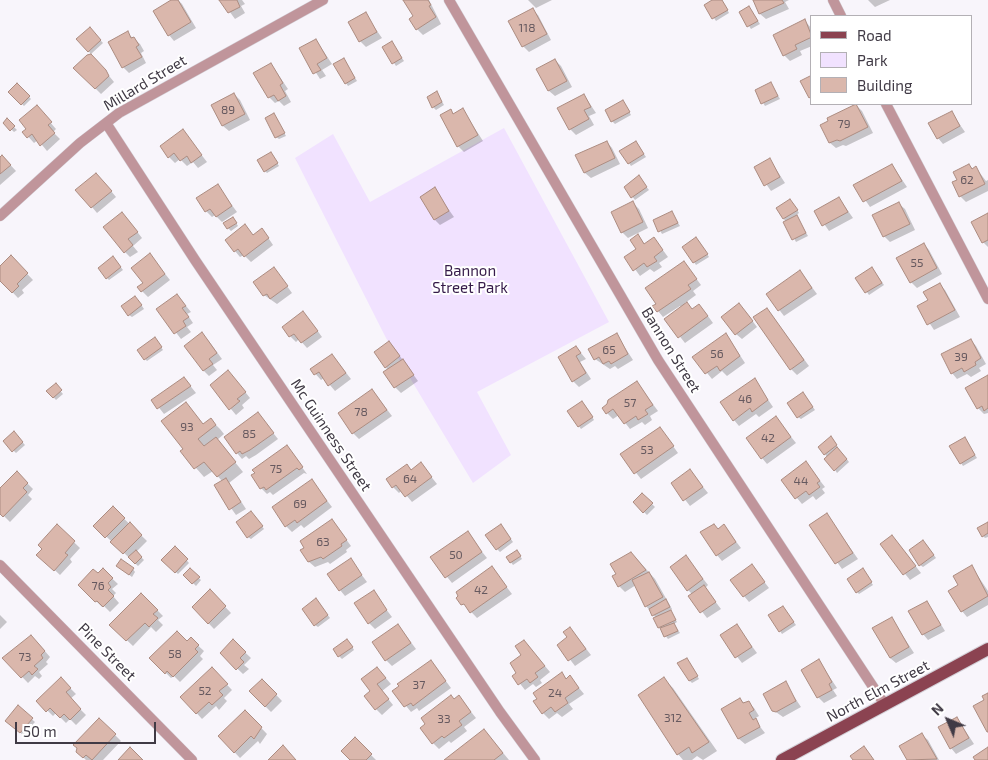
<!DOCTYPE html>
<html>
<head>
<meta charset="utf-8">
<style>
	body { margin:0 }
	#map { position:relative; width:988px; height:760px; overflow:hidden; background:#f8f5fb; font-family:"Exo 2",sans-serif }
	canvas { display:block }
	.legend { position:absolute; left:810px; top:15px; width:162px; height:90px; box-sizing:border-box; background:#fff; border:1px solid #b3b0b5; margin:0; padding:6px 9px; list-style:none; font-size:15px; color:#403a45 }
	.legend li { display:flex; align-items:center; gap:10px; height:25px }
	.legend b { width:25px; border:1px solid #b3b0b5 }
	.north { position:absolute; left:923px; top:695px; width:50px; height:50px; -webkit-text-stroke:4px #fff; paint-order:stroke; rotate:315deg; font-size:14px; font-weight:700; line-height:20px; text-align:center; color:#403a45 }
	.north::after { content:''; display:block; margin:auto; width:18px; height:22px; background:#403a45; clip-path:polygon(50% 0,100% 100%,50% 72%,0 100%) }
	.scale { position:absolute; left:15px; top:722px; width:141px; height:22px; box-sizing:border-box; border:2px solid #403a45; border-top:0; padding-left:6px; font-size:15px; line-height:18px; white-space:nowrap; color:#403a45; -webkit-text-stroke:4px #fff; paint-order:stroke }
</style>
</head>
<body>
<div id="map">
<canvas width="988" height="760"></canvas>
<ul class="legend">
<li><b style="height:6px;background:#8b4351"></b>Road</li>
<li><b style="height:14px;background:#f1e2ff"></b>Park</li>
<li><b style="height:14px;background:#dab7ac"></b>Building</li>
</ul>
<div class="north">N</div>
<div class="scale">50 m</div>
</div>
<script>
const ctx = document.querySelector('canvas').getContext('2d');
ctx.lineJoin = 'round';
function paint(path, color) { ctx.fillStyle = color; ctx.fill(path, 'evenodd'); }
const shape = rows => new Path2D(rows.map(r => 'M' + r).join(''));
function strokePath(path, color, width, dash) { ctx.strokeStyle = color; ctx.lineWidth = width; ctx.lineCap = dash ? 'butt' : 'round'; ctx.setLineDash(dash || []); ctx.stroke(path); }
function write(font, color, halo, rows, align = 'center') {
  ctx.font = font + ' "Exo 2",sans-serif'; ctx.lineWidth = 4; ctx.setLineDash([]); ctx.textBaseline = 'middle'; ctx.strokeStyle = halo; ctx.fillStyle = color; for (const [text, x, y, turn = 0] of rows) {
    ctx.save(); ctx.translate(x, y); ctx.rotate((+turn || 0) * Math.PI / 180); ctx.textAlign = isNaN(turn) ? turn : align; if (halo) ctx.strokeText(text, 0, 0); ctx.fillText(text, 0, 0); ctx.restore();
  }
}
const green = shape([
	[504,128,609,322,477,392,511,455,473,483,386,338,295,158,333,134,370,202]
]);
const shadow = shape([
	[173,0,178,0,182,4,196,28,174,41,169,35],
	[221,0,242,0,245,4,241,6,245,13,235,19],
	[405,0,429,0,441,24,423,35,417,29,415,16],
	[528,0,552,0,536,8],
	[715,0,722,0,729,13,716,21,705,5],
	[754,0,789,0,785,2,789,9,766,19,760,14],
	[868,0,890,0,875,7],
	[749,7,760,24,751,29,740,12],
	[532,10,538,15,551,40,529,52,523,46],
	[365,14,382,38,366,47,360,41],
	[805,21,812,29,812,46,800,51,802,55,790,61,784,55],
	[90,29,103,43,91,54,78,39],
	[127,33,140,44,144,51,141,53,146,63,129,73,123,67],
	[316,40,332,64,322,70,326,76,320,79,301,49],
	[394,46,404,61,396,66,384,48],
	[344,59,357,81,348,86,346,83],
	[555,60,561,66,572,87,555,96,549,91,538,69],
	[97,61,114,82,101,94,75,68],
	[271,64,288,89,285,91,291,102,284,106,279,101,275,103,269,97,255,74],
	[771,83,780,99,765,106,756,91],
	[17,84,31,99,24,106,10,92],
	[234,94,240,100,250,120,229,131,223,126,213,105],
	[584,95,596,113,589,116,594,125,576,135,570,129],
	[439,96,444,105,436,110,433,107],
	[625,104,631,115,615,124,612,121],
	[856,105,862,111,873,133,846,146,843,145,836,148,830,143,822,125],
	[450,110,455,115,463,110,483,141,464,152,458,146],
	[951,112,965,132,943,144,938,138],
	[42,113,56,129,53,132,60,139,47,151,38,140,34,143,24,132],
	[274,115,286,136,279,139,276,137],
	[7,120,17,130,14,132,5,123],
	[183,131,207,162,198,168,193,162,187,166,180,159,175,163,169,157],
	[607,142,612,148,620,164,591,178,585,173,577,156],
	[638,145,646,157,631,166,629,163],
	[2,156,16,171,0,185,0,158],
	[273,156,279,166,267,173,265,171],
	[770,160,785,183,771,191,755,168],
	[892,165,907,187,870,207,855,185],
	[969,165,973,169,976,168,986,181,988,180,988,191,966,202,960,196,958,180],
	[102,180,116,197,97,213,92,207],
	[641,180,649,190,635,200,625,187],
	[217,185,237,212,222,222,215,215,212,217,206,211],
	[434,189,454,217,440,225,435,220],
	[839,198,853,218,829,231,816,212],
	[633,203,639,209,648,228,628,238,622,232],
	[793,203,799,213,796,215,808,236,796,242,784,219],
	[899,204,905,209,915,230,890,242,884,236],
	[672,213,680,226,662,234,655,221],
	[988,215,988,247,983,242],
	[128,220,142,238,133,246,138,252,130,257,125,252],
	[235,221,238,226,231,231,228,228],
	[245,226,254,236,267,236,273,245,251,262,244,255,240,257,235,251],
	[638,236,645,244,654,238,668,257,659,263,662,267,654,272,650,269,640,276,626,257,637,249],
	[699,241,709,257,696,265,684,247],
	[924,244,929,250,942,274,917,288,911,282],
	[150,255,170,280,148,297,139,288,144,283],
	[11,257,33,280,22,290,24,293,18,298,0,279,0,268],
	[116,261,123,270,109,280,107,278],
	[684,262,701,285,693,291,696,295,685,303,693,310,705,312,713,323,685,343,666,319,682,308,680,306,663,317,654,306],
	[874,271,884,285,869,295,857,278],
	[279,275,292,293,277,304,264,295],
	[805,278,817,294,784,316,767,294],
	[939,284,945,290,960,317,934,330,919,307,930,301],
	[177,295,191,312,187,314,193,323,187,327,191,332,181,339,158,309],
	[138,300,144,309,132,317,129,315],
	[767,309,809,366,797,375,791,369],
	[745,311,757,327,742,339,736,334],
	[309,319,322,337,307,348,299,339,296,342,290,336],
	[616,334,633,360,618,369,615,366,610,369,595,359],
	[726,334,745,363,727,376,722,371,712,379,694,357],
	[208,340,222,359,213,365,217,370,209,376,204,371],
	[971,340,976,346,986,364,979,368,981,371,971,377,967,374,957,379,952,373],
	[157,341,163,350,147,361,145,359],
	[392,345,418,381,401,393,395,387,386,367],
	[576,347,586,359,580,362,591,379,579,387,573,381],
	[332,355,351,379,335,391,324,378,321,380,312,370],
	[988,377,988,413,984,414,978,408],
	[184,378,196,393,164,414,153,400],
	[234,378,250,398,242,405,244,408,236,415,211,385],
	[754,379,773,407,759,417,756,414,739,426,734,420],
	[637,383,658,411,650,416,652,420,645,425,642,422,630,429,619,415,613,419,607,413],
	[55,385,63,394,56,400,48,391],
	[372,390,392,416,359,439,353,433],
	[805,396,815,410,801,419,798,417],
	[185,404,204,425,211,420,220,429,224,434,217,440,243,472,229,483,246,509,236,515,215,486,222,481,213,471,204,477,182,452,185,450],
	[585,405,594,420,581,429,569,412],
	[258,414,278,439,256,455,249,459,246,456,242,459,237,453],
	[776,418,796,443,767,464,762,458],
	[660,428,678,453,641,479,622,455],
	[14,433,25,445,16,453,4,441],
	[965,438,977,458,963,466,961,463],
	[833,441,849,462,837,473,825,454],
	[287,447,307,474,304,473,273,495,270,492,267,494,261,488],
	[806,463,825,487,822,489,825,493,816,500,813,496,802,504,782,480],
	[421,464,437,484,412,502,402,490,399,493,393,487,407,466,412,470],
	[690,471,708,493,690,506,672,483],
	[17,473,33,489,28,495,32,499,10,522,0,512,0,490],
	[312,481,332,507,304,528,301,525,292,532,286,526],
	[642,494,655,507,647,515,634,502],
	[113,508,147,541,136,552,144,560,138,566,95,526],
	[253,515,264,529,251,539,248,537],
	[827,515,858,559,842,569,811,526],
	[332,520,351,546,346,550,347,552,330,564,328,562,315,567,309,562],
	[988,523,988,537,985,538,983,536],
	[57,526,80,548,70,559,72,562,60,575,44,560,43,549],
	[724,526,741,548,722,561,717,555,718,530],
	[503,528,513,542,500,552,497,549],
	[467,533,487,558,452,583,432,558],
	[892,536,921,573,910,580,881,544],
	[926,544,936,558,923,567,920,565],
	[175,548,189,563,178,574,163,560],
	[519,554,522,559,513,565,507,557],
	[686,557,708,585,705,588,721,609,707,618,690,596,692,594,688,590],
	[350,559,367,582,345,596,340,590],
	[637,559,655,579,672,609,670,610,677,622,674,624,680,633,668,639,659,627,656,618,646,606,636,585,625,592,619,586],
	[752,566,769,588,749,602,744,596],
	[972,567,988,591,988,605,967,617,962,611,960,586],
	[120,568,133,569,135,572,132,577],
	[492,568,512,594,477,618,458,598],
	[103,570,118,584,112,589,116,593,113,596,119,603,110,612,104,606,102,607,80,585],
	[190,570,201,580,196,586,185,575],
	[865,573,873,585,859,594,857,592],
	[210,591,231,613,214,629,193,607],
	[373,592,392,617,375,629,369,623],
	[141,594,163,616,158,620,163,625,156,632,151,627,133,646,111,625],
	[318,602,330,618,318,627,315,625],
	[927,602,945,631,928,640,923,634],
	[783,607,796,625,782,634,780,631],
	[0,615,7,622,0,629],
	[892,619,914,653,896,663,890,658],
	[398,625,416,649,392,666,386,660],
	[736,625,757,653,742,663,721,636],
	[570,628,591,655,575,666,559,645,569,637],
	[191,639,204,651,200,656,203,659,180,682,174,676,171,678,151,658,187,643],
	[233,641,251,658,244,665,249,669,243,674,221,653],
	[524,641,550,672,540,680,542,683,536,687,533,684,525,690,514,676,518,673],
	[37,642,50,657,46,662,48,664,39,672,42,676,39,679,35,676,28,683,4,658],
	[350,643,354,650,342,659,339,656],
	[431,661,451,688,419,711,417,708,411,712,394,691],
	[819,661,837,688,833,690,837,696,824,703,818,697],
	[689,662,699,679,692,683,690,681],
	[377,668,391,684,382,691,393,705,382,715,376,709],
	[212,669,232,690,224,698,227,701,219,710,216,706,202,719,182,697],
	[562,674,567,679,570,677,584,694,569,704,573,709,562,717,557,713,549,719,543,713],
	[61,679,76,694,70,699,86,715,76,725,70,719,66,723,56,713,53,716,38,701],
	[664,679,673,688,717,751,703,760,697,756,692,760,683,760,678,754,640,696],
	[262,680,282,701,271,712,251,692],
	[785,683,801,707,783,717,773,710],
	[740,699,745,704,748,702,754,708,759,716,754,719,765,733,745,744,739,739,723,709],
	[455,700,464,703,476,718,464,727,467,731,451,743,449,741,439,749,433,743],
	[18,707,35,722,23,735,7,721],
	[245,711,267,734,260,744,258,741,240,758,219,736],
	[957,718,974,744,956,754,951,748],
	[99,719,121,741,103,760,86,760,77,751],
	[484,730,509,760,446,760],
	[922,735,928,740,939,760,909,760,901,746],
	[355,739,376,760,352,760]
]);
const building = shape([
	[171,0,178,0,191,22,168,36,153,11,171,0],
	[219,0,237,0,240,7,228,13,219,0],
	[403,0,428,0,431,5,429,6,436,17,416,30,409,19,413,16,403,0],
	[712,0,722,0,728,10,712,19,704,5,712,0],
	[753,0,782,0,784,3,759,14,753,0],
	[749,6,758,21,747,27,739,12,749,6],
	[533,8,547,34,522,47,508,21,533,8],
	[366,12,377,32,359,42,348,22,366,12],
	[805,19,812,37,795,45,797,49,783,56,773,35,805,19],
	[90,27,101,40,88,52,76,39,90,27],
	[128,31,131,38,134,37,139,45,136,47,142,57,122,68,108,42,128,31],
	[316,39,327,58,317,64,321,70,313,74,299,48,316,39],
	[392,41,402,58,392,64,382,47,392,41],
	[91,54,106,70,109,76,95,89,73,68,87,55,91,54],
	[344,58,355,78,345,84,333,64,344,58],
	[555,59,567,81,548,91,536,69,555,59],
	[271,63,283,83,280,85,286,96,278,101,274,95,268,98,253,73,271,63],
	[812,75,812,96,809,98,800,81,812,75],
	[771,82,778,96,761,104,755,90,771,82],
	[17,83,30,96,21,105,8,92,17,83],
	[437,91,442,102,432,108,427,97,437,91],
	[234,93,245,114,222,126,211,105,234,93],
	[584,94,591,107,584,110,589,119,569,130,557,108,584,94],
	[623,100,630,112,611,122,605,110,623,100],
	[856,104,868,127,840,141,837,140,829,143,820,125,828,121,827,118,856,104],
	[37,105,52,122,48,125,55,133,40,146,32,134,27,138,22,132,26,129,19,120,37,105],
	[463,108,478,135,457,147,440,115,451,109,453,114,463,108],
	[952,111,960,126,937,139,928,123,952,111],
	[274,113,285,133,275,138,265,118,274,113],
	[7,118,15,126,10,131,3,123,7,118],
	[183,129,202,155,191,163,187,156,180,161,174,153,168,158,160,146,183,129],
	[607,141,615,158,584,173,575,155,607,141],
	[636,141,644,154,628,164,619,151,636,141],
	[271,152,278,163,264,172,257,160,271,152],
	[2,155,11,165,0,174,0,157,2,155],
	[770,158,780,177,764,186,754,167,770,158],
	[892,164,902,181,863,202,853,185,892,164],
	[969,164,972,169,976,166,985,184,959,197,952,182,957,180,953,172,969,164],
	[96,173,112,191,91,208,75,190,96,173],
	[639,175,647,187,631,198,624,187,639,175],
	[218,184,232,206,216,217,210,209,205,212,196,198,218,184],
	[435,187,449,211,434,220,420,197,435,187],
	[839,197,848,212,822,226,814,211,839,197],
	[790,199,798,210,783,219,776,208,790,199],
	[633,201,643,222,621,233,611,212,633,201],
	[899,202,910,224,883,237,872,215,899,202],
	[672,211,678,223,658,232,653,220,672,211],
	[122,212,138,232,128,239,133,245,124,253,103,227,122,212],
	[988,213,988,240,982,243,971,222,988,213],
	[797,215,806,233,792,240,783,222,797,215],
	[233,217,237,223,227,229,223,223,233,217],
	[245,224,253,235,262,228,269,238,244,257,238,249,234,252,225,240,245,224],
	[638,234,644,244,654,237,663,250,654,257,657,261,647,267,644,263,633,271,624,257,636,249,630,240,638,234],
	[696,237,708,254,693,263,682,247,696,237],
	[924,243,937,268,910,283,896,258,924,243],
	[150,253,165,274,141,292,137,287,143,283,131,268,150,253],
	[11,255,28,273,17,284,19,286,12,293,0,281,0,266,11,255],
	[113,256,121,267,106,279,98,268,113,256],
	[684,261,697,279,688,285,691,289,657,312,652,306,656,304,645,288,684,261],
	[274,267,288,286,270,299,267,294,263,296,253,282,274,267],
	[872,267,882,283,865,293,855,278,872,267],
	[800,270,812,288,778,311,766,294,800,270],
	[940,283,955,310,927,325,917,306,928,300,923,292,940,283],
	[177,294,186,306,182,308,189,317,183,321,186,326,174,334,156,309,177,294],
	[135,296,142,305,128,316,121,306,135,296],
	[687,302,692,309,699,304,708,316,678,338,664,319,687,302],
	[739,303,753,321,735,335,721,317,739,303],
	[767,308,804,360,790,370,753,317,767,308],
	[303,311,318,331,301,343,294,334,289,337,282,327,303,311],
	[202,332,217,353,209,359,213,364,203,371,184,346,202,332],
	[617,333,628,354,611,364,609,361,603,364,599,357,594,360,588,349,617,333],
	[726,333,740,356,720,371,717,366,705,374,692,357,726,333],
	[155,337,162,347,144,360,137,350,155,337],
	[971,339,981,358,975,362,976,365,964,372,962,368,951,374,941,354,971,339],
	[389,341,400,356,385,368,374,352,389,341],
	[576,346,581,353,576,356,586,373,572,382,558,357,576,346],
	[332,354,346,373,328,386,319,372,314,375,310,369,332,354],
	[403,359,414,375,394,388,383,372,403,359],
	[228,370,246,392,237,399,240,401,229,410,210,385,228,370],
	[988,375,988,408,984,411,982,406,977,409,965,388,988,375],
	[184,377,191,386,157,409,151,400,184,377],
	[755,378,768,400,752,412,750,408,733,421,720,402,755,378],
	[637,381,653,405,645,410,648,414,638,420,636,416,624,424,613,409,606,414,602,408,607,404,608,400,637,381],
	[56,383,62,390,53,398,46,391,56,383],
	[372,389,387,410,352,434,338,413,372,389],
	[803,392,813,407,797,418,787,403,803,392],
	[582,401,593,417,578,427,567,411,582,401],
	[186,402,203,424,211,418,216,425,198,439,204,446,216,437,236,462,217,477,204,462,194,469,180,451,183,449,161,421,186,402],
	[258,412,274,433,250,450,242,454,240,451,236,454,224,437,258,412],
	[776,416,791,437,761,459,746,438,776,416],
	[660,427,674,446,634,474,620,454,660,427],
	[14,431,23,442,12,452,3,441,14,431],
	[831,436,837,445,824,455,818,447,831,436],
	[965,437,975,455,960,464,949,446,965,437],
	[287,445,303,467,299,470,297,468,266,490,264,487,260,489,251,475,255,473,252,470,287,445],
	[837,447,847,459,834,471,824,459,837,447],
	[806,461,820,481,817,483,820,487,809,495,806,491,795,499,781,480,806,461],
	[421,462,432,477,405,497,396,485,392,488,386,479,407,464,411,470,421,462],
	[690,469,703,487,683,501,671,483,690,469],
	[17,471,28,483,23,488,27,492,3,517,0,514,0,488,17,471],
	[226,478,241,502,229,510,214,485,226,478],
	[312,479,327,501,297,523,295,520,285,527,272,507,312,479],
	[642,493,653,503,643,513,633,502,642,493],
	[113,506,125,518,105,538,93,526,113,506],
	[251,511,263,526,247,538,236,522,251,511],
	[827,513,853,553,835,564,809,525,827,513],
	[332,519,347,540,341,544,342,546,323,559,321,557,308,562,300,550,304,548,300,541,332,519],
	[130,522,142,535,123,554,110,542,130,522],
	[988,522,988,533,982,537,977,528,988,522],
	[57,524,75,541,65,553,68,555,54,571,36,555,42,549,38,545,57,524],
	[501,524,511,539,496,550,485,535,501,524],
	[714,524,718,529,724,524,736,542,716,556,700,532,714,524],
	[468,531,482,552,445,578,430,557,468,531],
	[892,535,916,566,903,575,880,544,892,535],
	[923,540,934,555,919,566,909,550,923,540],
	[175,546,188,559,175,573,161,560,175,546],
	[136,550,142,557,135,564,128,557,136,550],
	[517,550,521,556,510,563,506,557,517,550],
	[631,552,646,570,618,587,612,576,616,574,610,564,631,552],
	[686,555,703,579,687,591,670,567,686,555],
	[351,558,362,575,339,591,327,574,351,558],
	[121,559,134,568,129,575,116,566,121,559],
	[752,564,765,582,743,597,730,580,752,564],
	[972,565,988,596,961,612,948,591,958,585,953,576,972,565],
	[492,566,507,587,470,613,464,604,461,605,456,598,458,596,456,592,492,566],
	[103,568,113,578,108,583,111,587,108,590,114,596,103,607,97,601,95,602,78,585,93,569,98,573,103,568],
	[190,568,200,577,192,584,183,575,190,568],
	[863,568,872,582,856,593,847,579,863,568],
	[649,572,663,597,645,607,632,580,649,572],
	[704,585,716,602,700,613,688,596,704,585],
	[210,589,226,606,208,624,192,607,210,589],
	[374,590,387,610,368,624,354,603,374,590],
	[141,593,158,610,153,614,158,618,149,627,145,623,126,641,109,625,141,593],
	[316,598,328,615,314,626,302,609,316,598],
	[666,599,670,607,652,616,649,609,666,599],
	[927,601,941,625,922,635,908,611,927,601],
	[783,606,794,622,779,632,768,615,783,606],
	[671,610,676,620,658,628,653,618,671,610],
	[892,617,909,647,890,658,872,628,892,617],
	[674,623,678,631,664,637,660,628,674,623],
	[398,624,411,643,385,661,372,642,398,624],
	[737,624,752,647,735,658,720,635,737,624],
	[570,627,586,649,568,661,557,645,567,637,563,632,570,627],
	[177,631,187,641,191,637,199,645,195,649,198,652,173,677,167,671,165,674,149,658,177,631],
	[31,635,45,651,41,655,43,658,34,666,38,669,32,675,29,671,21,678,2,658,31,635],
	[233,639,246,652,240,658,244,662,236,670,220,653,233,639],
	[347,639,353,647,338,657,333,649,347,639],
	[524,640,545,666,535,673,538,677,530,683,527,679,518,685,512,676,516,673,510,663,521,655,515,646,524,640],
	[687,658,698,676,689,681,677,663,687,658],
	[819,659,832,682,829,684,832,690,817,698,801,670,819,659],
	[431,660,446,681,413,706,411,703,404,707,392,691,399,686,397,684,431,660],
	[212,667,228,684,219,691,223,695,212,705,209,702,196,714,180,697,212,667],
	[377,667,386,678,377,684,389,699,375,710,364,696,370,691,361,679,377,667],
	[562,672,566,679,570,675,579,688,565,698,568,703,555,712,551,707,542,714,533,701,537,699,533,693,562,672],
	[61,677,71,688,66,692,81,709,70,720,64,714,60,718,50,708,46,712,36,701,61,677],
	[664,677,709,742,692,753,689,747,677,755,638,695,664,677],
	[262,679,277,694,265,707,249,691,262,679],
	[786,681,796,701,776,712,772,711,763,694,786,681],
	[988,693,988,732,987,732,973,706,984,700,982,696,988,693],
	[451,695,454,699,459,695,471,712,459,721,462,725,444,738,442,736,432,744,420,728,425,724,421,718,451,695],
	[740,698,743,703,749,701,754,710,749,713,753,720,756,718,760,727,738,739,721,709,740,698],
	[18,705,33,718,20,733,5,721,18,705],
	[245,710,262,727,254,739,251,736,234,753,218,736,245,710],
	[957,717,969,738,950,749,938,727,957,717],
	[99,718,116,734,92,760,86,755,83,758,76,752,77,748,73,745,99,718],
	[484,729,503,753,494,760,444,760,484,729],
	[922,733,937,759,907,760,899,746,922,733],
	[355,737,372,754,366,760,350,760,341,751,355,737],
	[283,745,296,760,268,760,283,745],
	[864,746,874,760,853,760,850,756,864,746],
	[130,747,143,760,118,760,130,747],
	[988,747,988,760,975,760,973,757,988,747]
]);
const street = shape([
	[449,0,658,360,885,705],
	[833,0,841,16],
	[886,104,988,299],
	[106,123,195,260,500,712,535,760],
	[0,216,80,143,119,113,323,0],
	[0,565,192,760]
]);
const primary = shape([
	[782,760,988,649]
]);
const numberNames = [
	["118",527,28],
	["89",228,110],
	["79",844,124],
	["62",967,180],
	["55",917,263],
	["65",609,350],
	["56",717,354],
	["39",961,357],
	["46",745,399],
	["57",630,403],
	["78",361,412],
	["93",187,427],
	["85",249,434],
	["42",768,438],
	["53",647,450],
	["75",276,469],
	["64",410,479],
	["44",801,481],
	["69",300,504],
	["63",323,542],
	["50",456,555],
	["76",98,586],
	["42",481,590],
	["58",175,654],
	["73",25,657],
	["37",419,685],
	["52",205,691],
	["24",555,693],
	["312",673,718],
	["33",444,719]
];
const streetNames = [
	["Millard Street",145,83,-31],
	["Bannon Street",671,350,58],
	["Mc Guinness Street",331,435,56],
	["Pine Street",107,652,45],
	["North Elm Street",878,691,-28]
];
const parkNames = [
	["Bannon",470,271],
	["Street Park",470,288]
];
paint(green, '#f1e2ff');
paint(shadow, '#0003');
paint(building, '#dab7ac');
strokePath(building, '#ac8c81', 1);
strokePath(street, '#d3d0d7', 11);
strokePath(primary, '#d3d0d7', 14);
strokePath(street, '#c0959b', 10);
strokePath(primary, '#8b4351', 12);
write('12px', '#66595f', null, numberNames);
write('15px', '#403a45', '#fff', streetNames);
write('15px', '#361c4a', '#fff', parkNames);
</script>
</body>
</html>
